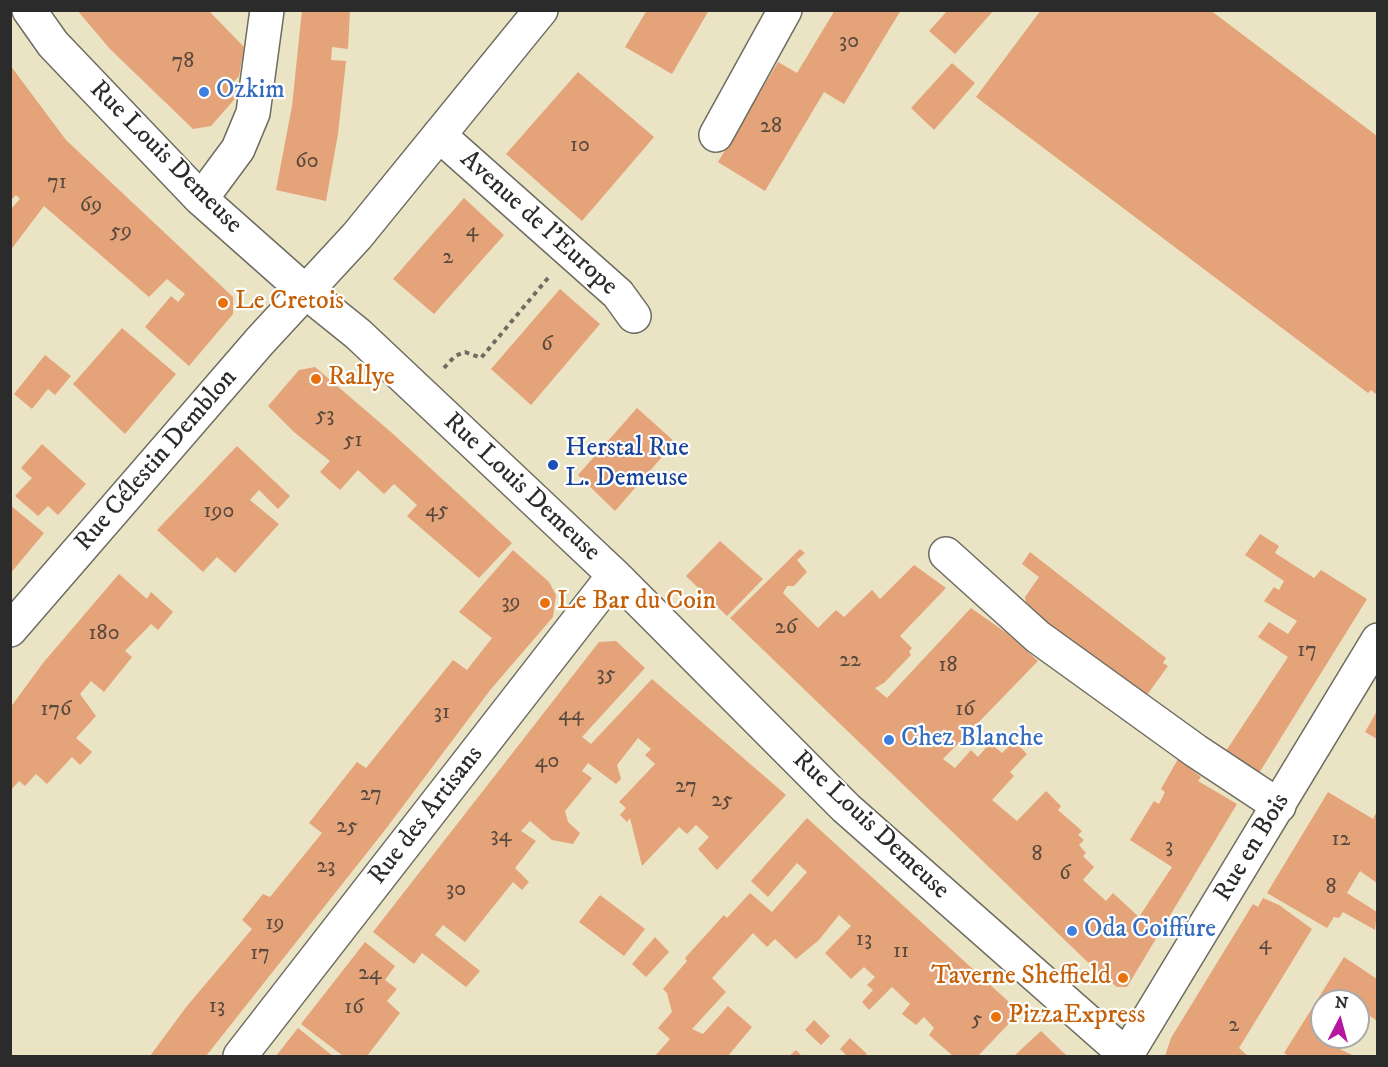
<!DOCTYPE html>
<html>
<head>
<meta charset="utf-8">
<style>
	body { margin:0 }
	#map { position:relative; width:1388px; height:1067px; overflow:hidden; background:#eae4c5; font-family:"IM FELL DW Pica",serif }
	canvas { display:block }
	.frame { position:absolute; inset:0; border:12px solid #2b2b2b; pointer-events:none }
	.north { position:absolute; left:1310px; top:989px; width:60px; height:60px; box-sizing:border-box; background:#fff; border:2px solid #aaa; border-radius:50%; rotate:6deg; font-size:16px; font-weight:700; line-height:24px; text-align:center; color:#2b2b2b }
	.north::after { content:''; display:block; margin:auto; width:21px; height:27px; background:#b5179e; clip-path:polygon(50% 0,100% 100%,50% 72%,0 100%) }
</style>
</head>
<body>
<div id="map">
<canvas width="1388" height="1067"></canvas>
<div class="frame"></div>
<div class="north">N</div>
</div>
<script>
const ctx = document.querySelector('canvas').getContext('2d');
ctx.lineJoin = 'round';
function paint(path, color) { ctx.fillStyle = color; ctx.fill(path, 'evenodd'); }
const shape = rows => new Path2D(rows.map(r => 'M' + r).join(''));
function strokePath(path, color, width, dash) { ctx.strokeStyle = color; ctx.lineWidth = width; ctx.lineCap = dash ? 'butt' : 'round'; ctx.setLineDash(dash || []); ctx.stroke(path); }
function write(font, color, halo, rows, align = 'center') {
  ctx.font = font + ' "IM FELL DW Pica",serif'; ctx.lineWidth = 4.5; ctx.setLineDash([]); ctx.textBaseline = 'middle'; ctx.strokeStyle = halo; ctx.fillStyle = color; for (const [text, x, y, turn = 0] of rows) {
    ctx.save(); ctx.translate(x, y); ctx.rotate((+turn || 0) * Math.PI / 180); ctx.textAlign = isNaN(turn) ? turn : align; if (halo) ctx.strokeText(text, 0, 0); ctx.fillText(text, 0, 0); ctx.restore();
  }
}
const building = shape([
	[77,10,208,10,244,47,239,76,231,85,240,93,211,126,193,129,110,49],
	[302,10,350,10,348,49,332,47,331,60,346,61,338,134,326,201,276,190,292,106],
	[647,10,709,10,672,74,625,47],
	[835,10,901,10,844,104,824,92,765,191,718,162,778,62,797,73],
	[948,10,994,10,955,54,929,31],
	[1041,10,1210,10,1377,136,1377,395,1371,390,1368,393,976,97],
	[952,63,975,83,934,130,911,108],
	[10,65,66,140,233,297,233,314,189,366,145,327,171,296,178,302,185,294,167,279,149,297,44,206,10,251,10,210,20,199,16,195,10,201],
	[578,72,654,137,582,221,506,154],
	[464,198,504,235,434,314,393,279],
	[560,289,600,324,531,405,491,369],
	[122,328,176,374,125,434,73,384],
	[45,355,71,376,55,395,48,389,32,409,14,394],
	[315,367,392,433,512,543,479,578,407,516,417,505,394,484,384,494,358,470,340,490,320,472,330,461,294,432,268,406,299,370],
	[637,408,675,442,615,511,578,475],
	[42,444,86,484,58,515,48,506,38,516,15,496,32,478,21,468],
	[237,446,290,496,278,509,259,490,250,500,279,524,235,573,217,557,203,572,157,530],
	[10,505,44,533,10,574],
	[1260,534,1279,546,1275,553,1314,578,1321,570,1367,599,1256,778,1224,754,1288,657,1258,637,1269,622,1288,634,1297,621,1264,601,1274,587,1279,590,1284,581,1245,555],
	[720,541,763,579,727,616,686,576],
	[800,549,805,553,797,560,807,572,794,586,787,586,783,593,818,628,836,610,844,617,872,590,880,599,914,565,946,588,900,636,912,648,909,652,911,655,884,683,875,688,887,698,971,608,1008,634,1038,661,943,759,955,768,971,750,978,757,990,743,1002,753,1014,741,1027,754,1010,772,1014,776,992,800,1017,821,1046,791,1061,806,1058,810,1082,831,1078,835,1084,840,1079,845,1086,853,1083,856,1094,867,1083,880,1106,901,1113,893,1139,917,1172,867,1130,840,1154,801,1159,804,1165,792,1161,789,1178,759,1201,777,1198,781,1237,804,1127,987,1117,987,1098,972,730,618],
	[513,550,549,582,556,595,553,617,491,689,385,830,206,1056,150,1056,187,1006,252,929,242,920,263,894,270,897,322,833,309,823,357,762,366,768,453,660,467,670,492,638,459,612],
	[1030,552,1166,658,1163,663,1168,666,1144,699,1028,613,1025,597,1039,577,1022,564],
	[119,574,147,599,151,592,173,612,158,630,151,624,125,651,132,657,104,692,91,681,80,694,96,716,76,738,92,752,80,765,72,757,47,784,36,774,25,786,19,781,10,791,10,708,43,663],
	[616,641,645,668,582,737,591,744,652,679,786,795,717,870,698,849,709,837,696,825,687,834,679,827,642,866,630,818,627,822,620,815,626,808,619,802,655,764,645,755,651,749,638,738,617,765,621,779,616,784,588,763,582,771,592,778,565,811,568,822,580,833,573,844,552,840,530,821,521,831,536,841,515,868,529,882,522,890,513,882,465,942,443,925,435,935,480,971,466,987,422,953,414,964,373,932,599,642],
	[1377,711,1377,739,1365,732],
	[1328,792,1373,819,1377,811,1377,883,1360,871,1347,893,1377,912,1375,930,1343,912,1339,918,1334,917,1327,928,1267,893],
	[807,818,1020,1012,978,1056,953,1056,929,1035,934,1028,924,1017,916,1025,902,1014,910,1004,892,987,869,1010,862,1002,873,990,867,985,875,977,864,967,851,979,825,953,851,926,839,915,819,940,796,959,775,939,767,947,753,933,712,978,726,992,692,1029,703,1034,728,1006,752,1027,728,1056,655,1056,670,1039,658,1028,672,1012,667,993,663,989,687,961,685,958,724,915,727,918,750,893,772,912,807,872,797,863,768,897,751,881],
	[600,895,645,929,624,956,579,922],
	[1263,898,1279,905,1312,929,1239,1048,1248,1056,1165,1056,1171,1038,1253,904,1258,907],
	[655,937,669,952,646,977,632,964],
	[365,942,395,966,385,980,397,989,387,1001,400,1013,367,1056,343,1056,301,1024],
	[1344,957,1377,979,1377,1021,1358,1007,1358,1001,1322,1001,1322,1037,1336,1037,1332,1045,1354,1056,1289,1056,1284,1053],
	[814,1020,830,1036,821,1045,805,1030],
	[298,1028,333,1056,276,1056],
	[1041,1031,1067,1056,1014,1056],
	[850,1038,867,1054,864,1056,847,1056,840,1049],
	[796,1050,802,1056,789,1056]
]);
const path = shape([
	[444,368,455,356,465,352,481,358,548,278]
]);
const minor = shape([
	[29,10,53,44,201,199,307,293,358,334,614,575,846,808,1127,1056],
	[439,135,618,294,634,316],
	[716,135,785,10],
	[201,199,238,149,253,113,267,10],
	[946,554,1038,637,1196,751,1279,806],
	[10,630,260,341,357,236,541,10],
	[240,1056,614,575],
	[1126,1056,1378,640]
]);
const markers = [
	[204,92,6,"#3f7fe0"],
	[223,303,6,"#e8710a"],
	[316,379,6,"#e8710a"],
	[553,465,6,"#1a4fb4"],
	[545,603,6,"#e8710a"],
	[889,740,6,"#3f7fe0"],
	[1072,931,6,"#3f7fe0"],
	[1123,978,6,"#e8710a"],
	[996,1017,6,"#e8710a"]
];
const numberNames = [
	["30",849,42],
	["78",183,62],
	["28",771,127],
	["10",580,146],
	["60",307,162],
	["71",57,183],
	["69",91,206],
	["4",472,231],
	["59",121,232],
	["2",448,258],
	["6",547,345],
	["53",325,416],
	["51",353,441],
	["45",437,511],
	["190",219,512],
	["39",511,603],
	["26",786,628],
	["180",104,634],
	["17",1307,651],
	["22",850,661],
	["18",948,666],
	["35",606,675],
	["176",56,710],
	["16",965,710],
	["31",442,713],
	["44",571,715],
	["40",547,762],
	["27",686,787],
	["27",371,795],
	["25",722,801],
	["25",347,827],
	["34",501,836],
	["12",1341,840],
	["3",1169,847],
	["8",1037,855],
	["23",326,867],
	["6",1065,874],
	["8",1331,888],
	["30",456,890],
	["19",275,924],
	["13",864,940],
	["4",1265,944],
	["11",901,952],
	["17",260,954],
	["24",370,974],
	["13",217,1007],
	["16",354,1008],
	["5",977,1020],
	["2",1234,1026]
];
const shopNames = [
	["Ozkim",216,92],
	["Chez Blanche",901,740],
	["Oda Coiffure",1084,931]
];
const streetNames = [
	["Rue Louis Demeuse",165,158,45],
	["Avenue de l'Europe",538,224,42],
	["Rue Célestin Demblon",157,461,-49],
	["Rue Louis Demeuse",521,488,43],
	["Rue des Artisans",427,816,-52],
	["Rue Louis Demeuse",870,826,43],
	["Rue en Bois",1253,848,-59]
];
const foodNames = [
	["Le Cretois",235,303],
	["Rallye",328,379],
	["Le Bar du Coin",557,603],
	["Taverne Sheffield",1111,978,"right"],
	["PizzaExpress",1008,1017]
];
const transitNames = [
	["Herstal Rue",565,450],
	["L. Demeuse",565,480]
];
paint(building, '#e4a378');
strokePath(minor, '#6e6c61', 36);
strokePath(path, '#6e6c61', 4, [4.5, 4.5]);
strokePath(minor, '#fff', 33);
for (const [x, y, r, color] of markers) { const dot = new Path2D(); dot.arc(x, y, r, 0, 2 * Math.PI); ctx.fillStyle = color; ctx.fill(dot); strokePath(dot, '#fff', 2); }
write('22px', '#59493e', null, numberNames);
write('26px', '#366cbe', '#fff', shopNames, 'left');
write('26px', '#2b2b2b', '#fff', streetNames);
write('26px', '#c56008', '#fff', foodNames, 'left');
write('26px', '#164399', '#fff', transitNames, 'left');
</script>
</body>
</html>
